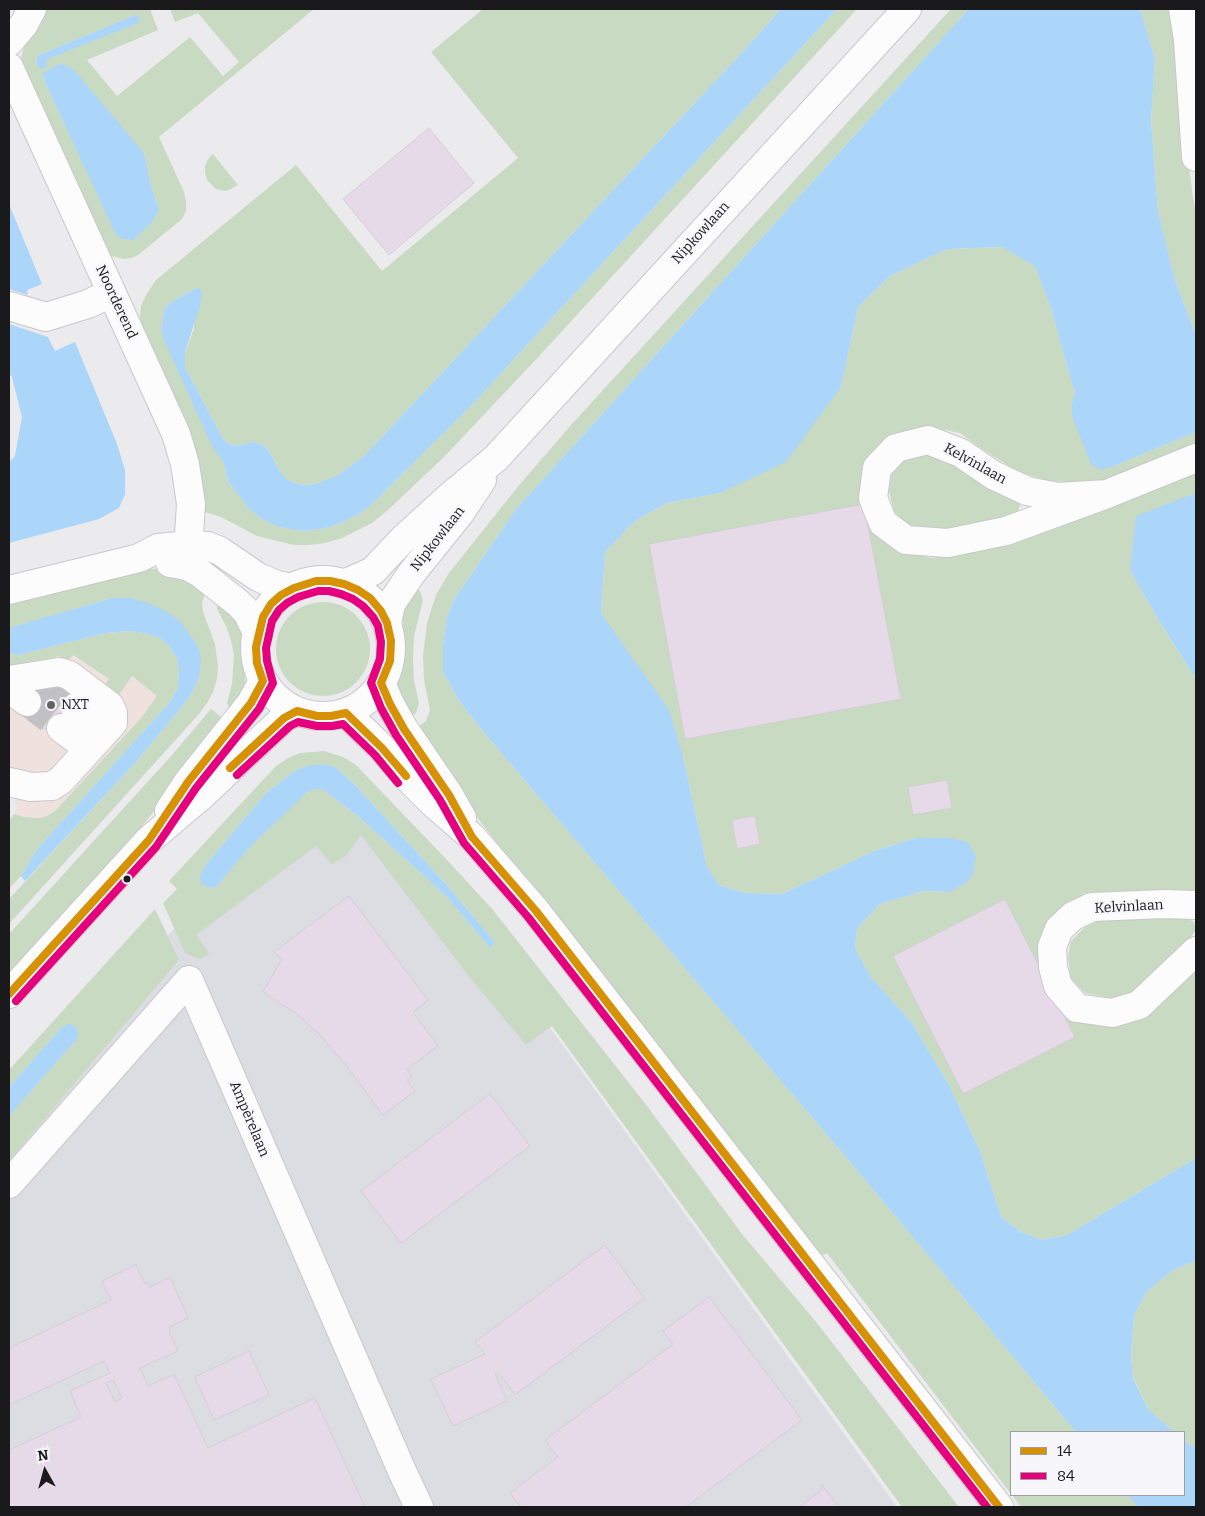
<!DOCTYPE html>
<html>
<head>
<meta charset="utf-8">
<style>
	body { margin:0 }
	#map { position:relative; width:1205px; height:1516px; overflow:hidden; background:#ebeaed; font-family:Bitter,serif }
	canvas { display:block }
	.frame { position:absolute; inset:0; border:10px solid #1a1a1c; pointer-events:none }
	.legend { position:absolute; left:1010px; top:1431px; width:175px; height:65px; box-sizing:border-box; background:#f7f7fb; border:1px solid #9f9fa2; margin:0; padding:6px 9px; list-style:none; font-size:15px; color:#1a1a1c }
	.legend li { display:flex; align-items:center; gap:10px; height:25px }
	.legend b { width:25px; border:1px solid #9f9fa2 }
	.north { position:absolute; left:20px; top:1446px; width:50px; height:50px; -webkit-text-stroke:4px #f7f7fb; paint-order:stroke; rotate:353deg; font-size:14px; font-weight:700; line-height:20px; text-align:center; color:#1a1a1c }
	.north::after { content:''; display:block; margin:auto; width:18px; height:22px; background:#1a1a1c; clip-path:polygon(50% 0,100% 100%,50% 72%,0 100%) }
</style>
</head>
<body>
<div id="map">
<canvas width="1205" height="1516"></canvas>
<div class="frame"></div>
<ul class="legend">
<li><b style="height:6px;background:#d69104"></b>14</li>
<li><b style="height:6px;background:#e5007d"></b>84</li>
</ul>
<div class="north">N</div>
</div>
<script>
const ctx = document.querySelector('canvas').getContext('2d');
ctx.lineJoin = 'round';
function paint(path, color) { ctx.fillStyle = color; ctx.fill(path, 'evenodd'); }
const shape = rows => new Path2D(rows.map(r => 'M' + r).join(''));
function strokePath(path, color, width, dash) { ctx.strokeStyle = color; ctx.lineWidth = width; ctx.lineCap = dash ? 'butt' : 'round'; ctx.setLineDash(dash || []); ctx.stroke(path); }
function write(font, color, halo, rows, align = 'center') {
  ctx.font = font + ' Bitter,serif'; ctx.lineWidth = 4.5; ctx.setLineDash([]); ctx.textBaseline = 'middle'; ctx.strokeStyle = halo; ctx.fillStyle = color; for (const [text, x, y, turn = 0] of rows) {
    ctx.save(); ctx.translate(x, y); ctx.rotate((+turn || 0) * Math.PI / 180); ctx.textAlign = isNaN(turn) ? turn : align; if (halo) ctx.strokeText(text, 0, 0); ctx.fillText(text, 0, 0); ctx.restore();
  }
}
const commercial = shape([
	[59,655,72,655,109,679,118,695,131,676,158,696,142,717,55,811,47,816,39,818,24,817,14,814,17,809,9,773,9,666,17,667]
]);
const built = shape([
	[310,774,506,967,897,1507,9,1507,9,1116]
]);
const green = shape([
	[48,9,150,9,158,30,87,60,117,96,190,37,223,76,239,62,198,13,175,22,170,9,314,9,159,137,184,192,186,202,186,211,182,219,138,255,131,258,124,259,111,256,105,251,23,70,21,58,24,47,31,33],
	[135,15,48,59,41,69,37,64,36,59,39,55],
	[42,74,144,153,147,165,150,183,159,209,117,236,44,80],
	[483,9,781,9,735,60,364,456,338,475,318,483,306,485,297,484,286,479,279,470,272,456,266,447,258,443,253,442,234,446,228,443,222,437,185,367,185,352,194,329,194,289,170,303,164,310,162,328,224,463,228,481,249,509,263,520,279,527,304,531,326,528,344,522,360,513,372,504,470,407,837,9,857,9,542,353,444,457,389,509,372,523,342,538,325,543,309,545,294,545,257,536,221,517,202,511,141,329,140,316,141,306,146,295,156,280,296,165,382,271,518,158,431,52],
	[951,9,969,9,517,508,455,598,447,617,443,644,443,672,460,702,481,729,850,1162,1076,1432,1011,1432,1011,1494,827,1253,816,1259,453,786,416,728,426,721,430,710,424,680,423,656,427,623,436,595,449,573,520,484,572,424],
	[1140,9,1173,9,1183,121,1193,198,1196,212,1196,335,1175,280,1158,211,1151,121,1155,58],
	[213,154,238,185,227,191,216,189,207,180,205,173,205,166,208,159],
	[1002,247,1035,265,1051,309,1075,394,1072,403,1114,466,1196,432,1196,445,1098,483,1050,481,1018,472,979,447,960,433,936,428,865,468,904,550,931,558,970,552,1196,471,1196,493,1180,500,1130,571,1158,619,1196,679,1196,892,1085,893,1052,920,1039,952,1084,1019,1196,966,1196,1158,1067,1235,1042,1240,1021,1232,1001,1217,980,1151,949,1085,912,1023,870,976,855,948,857,929,880,904,923,891,949,892,916,838,874,851,782,894,745,893,719,885,707,867,683,756,601,613,605,552,635,521,667,503,720,493,841,387,858,307,890,276,947,249],
	[917,452,936,452,1013,495,1021,503,1016,516,960,529,923,530,905,524,894,511,889,491,891,475,902,461],
	[145,568,167,570,207,589,204,596,202,603,203,612,215,644,218,666,217,679,213,692,207,703,199,714,9,924,9,899,135,763,186,702,194,689,199,677,131,598,112,598,13,627,9,633,9,602],
	[414,586,420,591,423,600,414,636,413,658,414,680,419,704,416,713,409,718,395,692,403,649,403,607],
	[220,599,226,604,242,629,243,641,245,672,245,687,242,695,230,710,227,703,232,684,234,655,231,640,226,626,217,609,217,604],
	'276 649a47 47 0 1 1 94 0a47 47 0 1 1-94 0Z',
	[129,631,144,633,160,638,169,646,176,657,179,668,178,687,171,701,38,848,21,876,9,889,9,821,14,814,24,817,39,818,47,816,55,811,142,717,157,696,132,676,118,696,104,686,109,679,73,655,68,661,59,656,17,667,9,666,9,651,19,655,106,633],
	[211,709,226,721,139,830,9,973,9,934,172,755],
	[324,751,343,757,356,765,447,860,493,910,647,1106,742,1234,817,1323,959,1507,902,1507,552,1026,526,1045,464,970,361,835,346,856,332,864,316,846,196,935,209,953,204,957,199,959,185,953,163,903,177,889,169,881,276,766,288,758,300,753],
	[335,767,356,786,445,883,494,941,490,948,447,897,361,819,324,790,315,789,307,791,249,848,216,887,208,862,266,793,293,772],
	[155,909,179,960,9,1161,9,1116,78,1038,62,1027,9,1087,9,1070],
	[1184,917,1194,922,1196,930,1186,943,1133,993,1111,998,1085,993,1071,979,1068,957,1071,941,1085,927,1105,918],
	[1196,1261,1196,1448,1184,1441,1184,1432,1174,1432,1148,1409,1133,1377,1131,1355,1134,1316,1147,1291,1175,1269],
	[1012,1495,1128,1495,1138,1507,1021,1507]
]);
const water = shape([
	[781,9,837,9,470,407,372,504,360,513,344,522,326,528,304,531,279,527,263,520,249,509,228,481,224,463,212,446,163,338,162,328,164,310,170,303,194,289,200,288,202,292,200,306,185,352,185,367,222,437,228,443,234,446,253,442,258,443,266,447,272,456,279,470,286,479,297,484,306,485,318,483,338,475,364,456,735,60],
	[969,9,1140,9,1155,58,1151,121,1158,211,1175,280,1196,335,1196,432,1114,466,1100,470,1091,464,1072,416,1072,403,1075,394,1051,309,1035,266,1002,247,947,249,890,276,858,307,841,387,786,462,720,493,667,503,635,521,605,552,601,613,669,710,683,756,707,867,719,885,745,893,782,894,874,851,916,838,951,838,968,842,976,856,973,874,966,883,949,892,923,891,880,904,857,929,855,948,870,976,912,1023,949,1085,980,1151,1001,1217,1021,1232,1042,1240,1067,1235,1196,1158,1196,1261,1175,1269,1147,1291,1134,1316,1131,1355,1133,1378,1148,1409,1174,1432,1076,1432,850,1162,481,729,460,702,443,672,443,644,447,617,455,598,517,508],
	[135,15,138,16,140,18,138,23,48,59,46,62,47,66,41,70,37,64,36,59,39,55],
	[63,64,73,69,144,153,147,165,150,183,159,209,153,221,134,240,123,239,117,236,114,231,44,80,42,74,55,66],
	[9,204,42,284,27,290,28,295,9,289],
	[9,324,48,337,55,351,75,342,117,444,125,470,125,494,119,508,99,519,9,543,9,462,15,456,22,417,12,377,9,374],
	[1196,493,1196,679,1158,619,1130,571,1136,516],
	[112,598,131,598,151,604,167,612,180,621,198,646,201,660,199,677,194,689,186,702,135,763,25,881,21,876,38,848,171,701,178,687,179,668,176,657,169,646,160,638,144,633,129,631,106,633,19,655,13,654,9,651,9,633,12,627],
	[323,764,335,767,356,786,445,883,494,941,492,946,490,948,447,897,361,819,324,790,315,789,307,792,249,848,216,887,210,888,202,884,200,880,201,873,208,862,266,793,293,772,307,766],
	[68,1024,73,1025,78,1030,78,1038,9,1116,9,1087,62,1027],
	[1184,1441,1196,1448,1196,1507,1138,1507,1128,1495,1184,1495]
]);
const building = shape([
	[429,128,474,183,389,255,343,199,429,128],
	[864,504,901,699,685,739,649,544,864,504],
	[58,682,73,693,70,721,54,730,44,729,35,725,29,717,26,708,32,690,58,682],
	[947,780,952,808,913,815,908,787,947,780],
	[755,816,760,844,737,849,732,820,755,816],
	[349,896,428,1000,413,1012,438,1046,407,1069,412,1076,407,1080,415,1091,383,1115,346,1065,318,1033,297,1014,263,992,282,959,274,952,349,896],
	[1005,899,1075,1037,963,1094,893,956,1005,899],
	[490,1094,530,1146,401,1243,361,1191,490,1094],
	[605,1245,644,1298,515,1395,499,1373,495,1374,507,1401,453,1426,431,1379,485,1354,475,1342,605,1245],
	[136,1265,145,1284,148,1283,150,1287,170,1277,188,1318,169,1327,170,1331,169,1331,178,1351,140,1368,148,1386,174,1374,208,1448,315,1398,365,1507,9,1507,9,1450,81,1417,70,1391,110,1373,104,1361,9,1405,9,1348,111,1300,102,1281,136,1265],
	[113,1380,122,1398,115,1402,106,1383,113,1380],
	[709,1297,802,1420,686,1507,521,1507,510,1493,558,1457,545,1440,673,1344,663,1331,709,1297],
	[249,1351,269,1395,214,1420,195,1377,249,1351],
	[822,1485,839,1507,799,1507,823,1489,821,1486,822,1485]
]);
const minorTunnel = shape([
	[42,683,75,708],
	[27,702,61,728]
]);
const minor = shape([
	[1183,9,1188,40,1196,157],
	[9,42,24,24,32,9],
	[9,67,176,434,185,464,191,504,187,566],
	[9,306,46,317,88,304,111,293],
	[1107,494,1058,497,1027,491,993,475,961,453,928,440,896,448,877,468,873,498,883,523,906,540,948,543,1006,531,1107,494,1196,458],
	[170,563,187,566,200,573,238,603,247,612,258,635],
	'255 648a68 68 0 1 1 136 0a68 68 0 1 1-136 0Z',
	[344,584,373,571,403,539,448,498,496,458,907,9],
	[9,590,139,558,158,548,189,545,208,546,220,551,258,577,277,585,294,588],
	[387,623,391,604,411,574,460,513,482,480],
	[9,680,59,672,69,675,110,706,113,713,113,723,61,780,52,786,31,787,9,782],
	[381,683,390,704,404,729,449,795,462,818],
	[9,689,27,702],
	[75,708,105,731],
	[346,713,382,748,406,776,434,804,472,837,536,911,999,1507],
	[61,728,89,749],
	[169,811,188,782,251,703,263,681],
	[1196,905,1164,904,1092,907,1073,916,1059,929,1052,947,1053,967,1058,986,1077,1008,1112,1013,1139,1005,1196,951],
	[9,994,149,840,201,796,284,718,297,711],
	[9,1184,189,980,402,1471,419,1507]
]);
const bus1 = shape([
	[230,768,284,718,297,711,317,716,331,716,346,713,382,748,406,776],
	[9,994,149,840,188,782,251,703,263,681,257,663,256,647,263,617,271,604,281,595,294,588,316,581,330,581,344,584,358,590,370,598,381,611,387,623,391,641,390,661,381,683,390,704,404,729,449,795,472,837,536,911,999,1507]
]);
const bus2 = shape([
	[237,775,290,726,298,722,317,726,332,726,343,724,375,755,398,783],
	[16,1001,156,847,196,788,259,709,273,683,267,661,266,648,272,621,279,610,287,603,298,597,318,591,329,591,341,594,353,599,363,606,373,617,378,626,381,642,380,659,371,683,381,708,396,735,440,800,464,843,528,917,987,1507]
]);
const markers = [
	[51,705,5,"#636365"],
	[127,879,4.5,"#1a1a1c"]
];
const streetNames = [
	["Nipkowlaan",701,233,-48],
	["Noorderend",116,302,65],
	["Kelvinlaan",975,464,29],
	["Nipkowlaan",438,539,-52],
	["Kelvinlaan",1129,907,-3],
	["Ampèrelaan",249,1119,67]
];
const poiNames = [
	["NXT",61,705]
];
paint(commercial, '#efe1de');
paint(built, '#dcdce3');
paint(green, '#c9dac2');
paint(water, '#abd5f9');
paint(building, '#e7dae8');
strokePath(building, '#d1d0d2', 1);
strokePath(minorTunnel, '#c1c0c3', 28, [28, 14]);
strokePath(minor, '#c8c8ca', 30);
strokePath(minor, '#fcfcfc', 28);
strokePath(bus1, '#d69104', 8);
strokePath(bus2, '#e5007d', 8);
for (const [x, y, r, color] of markers) { const dot = new Path2D(); dot.arc(x, y, r, 0, 2 * Math.PI); ctx.fillStyle = color; ctx.fill(dot); strokePath(dot, '#f7f7fb', 2); }
write('14px', '#1a1a1c', '#f7f7fb', streetNames);
write('14px', '#1a1a1c', '#f7f7fb', poiNames, 'left');
</script>
</body>
</html>
